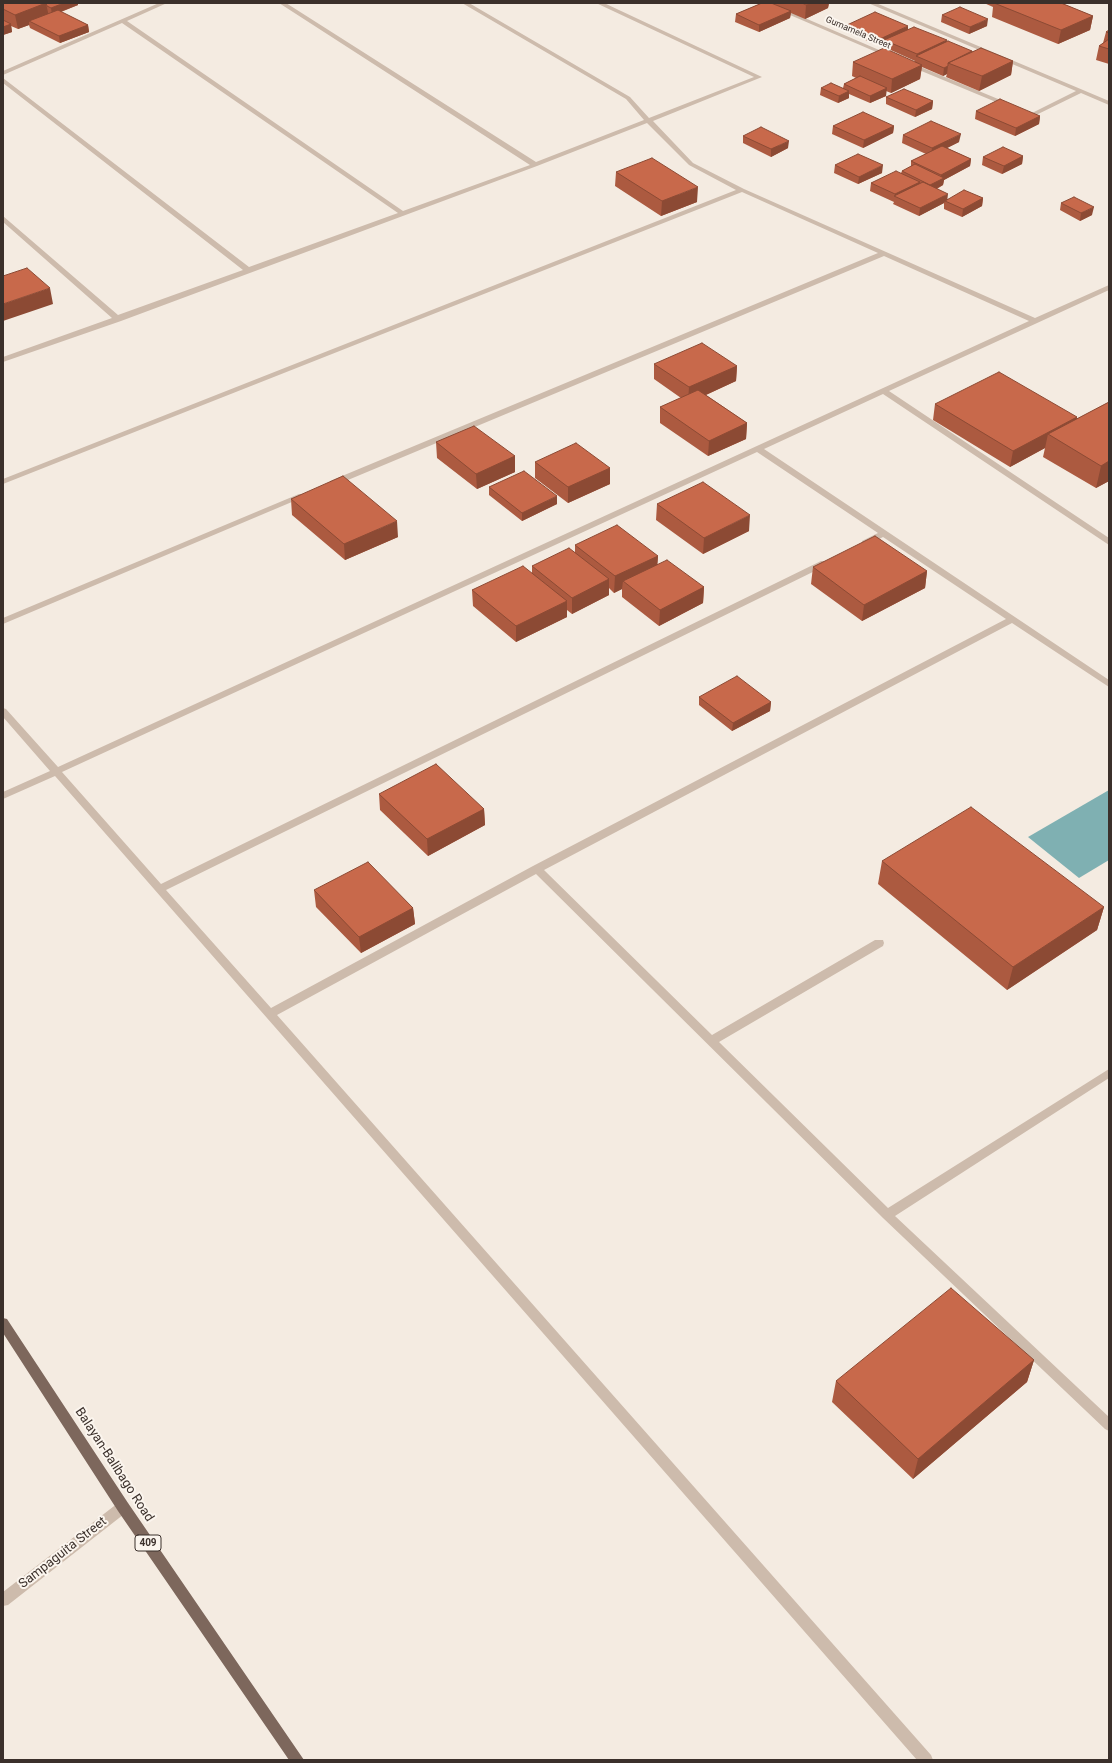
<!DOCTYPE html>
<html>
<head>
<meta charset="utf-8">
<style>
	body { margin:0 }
	#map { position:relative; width:1112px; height:1763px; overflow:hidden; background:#f4ebe1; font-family:Roboto,sans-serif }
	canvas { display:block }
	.frame { position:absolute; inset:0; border:4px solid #3b302b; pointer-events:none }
</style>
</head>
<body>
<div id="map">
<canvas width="1112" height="1763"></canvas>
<div class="frame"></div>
</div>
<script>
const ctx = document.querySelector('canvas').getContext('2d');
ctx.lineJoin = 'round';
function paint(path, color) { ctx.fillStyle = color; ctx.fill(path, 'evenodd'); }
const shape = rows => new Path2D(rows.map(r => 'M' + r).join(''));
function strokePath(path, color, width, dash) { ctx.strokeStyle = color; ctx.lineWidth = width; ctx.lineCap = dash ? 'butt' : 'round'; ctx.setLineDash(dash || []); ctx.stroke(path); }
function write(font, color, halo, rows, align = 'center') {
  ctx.font = font + ' Roboto,sans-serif'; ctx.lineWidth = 4; ctx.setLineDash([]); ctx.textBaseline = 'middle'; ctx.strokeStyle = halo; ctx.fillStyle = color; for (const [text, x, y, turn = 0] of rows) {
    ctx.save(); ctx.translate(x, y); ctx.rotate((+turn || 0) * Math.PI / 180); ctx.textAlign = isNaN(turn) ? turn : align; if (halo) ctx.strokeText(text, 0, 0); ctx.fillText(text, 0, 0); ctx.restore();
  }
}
const water = shape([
	[1109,790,1109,860,1079,878,1028,837]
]);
const street = shape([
	[159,3,167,3,127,21,403,211,530,165,279,3,286,3,536,162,644,120,626,99,462,3,469,3,630,97,649,118,754,77,596,3,604,3,762,77,653,121,693,163,744,189,1035,318,1109,285,1109,290,889,391,1109,538,1109,545,883,394,764,449,1109,680,1109,687,1012,623,544,870,712,1035,875,940,883,940,884,943,883,946,719,1042,888,1208,1109,1069,1109,1078,895,1216,1109,1417,1109,1431,1105,1429,883,1218,536,874,277,1015,931,1755,933,1760,917,1760,55,776,3,799,3,792,50,771,3,717,3,708,6,709,58,767,1029,321,884,256,336,485,330,485,330,481,878,253,742,192,3,484,3,479,736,190,689,165,647,123,537,166,121,321,3,362,3,357,112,318,3,222,3,216,118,315,243,270,3,83,3,78,249,267,398,213,122,23,3,75,3,71,159,3],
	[757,452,878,533,862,541,862,545,868,545,883,537,1006,619,533,866,271,1008,166,890,827,565,828,563,827,561,821,561,161,884,62,772,757,452],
	[762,3,770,3,893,56,888,57,762,3],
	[868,3,876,3,1083,90,1109,101,1109,105,1081,93,1032,117,907,65,907,63,911,63,1032,113,1076,91,868,3],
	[299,494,302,494,306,496,3,624,3,618,299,494],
	[123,1501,128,1503,129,1507,128,1511,8,1605,3,1606,3,1592,118,1503,123,1501]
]);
const primary = shape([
	[3,1318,7,1319,128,1503,304,1760,289,1760,118,1511,3,1333,3,1318]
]);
const wall = shape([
	[3,3,78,5,61,12,88,25,89,32,60,43,30,28,29,25,18,29,11,26,12,32,3,35],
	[762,3,829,3,828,8,805,19,791,13,790,18,759,32,735,22,736,14],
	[984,3,1061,3,1093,16,1090,30,1058,44,992,17,993,7],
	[942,15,987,26,969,34,941,22],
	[847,25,908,29,972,51,1013,61,1011,75,979,91,946,77,947,74,943,76,922,67,920,79,891,93,886,91,886,96,870,103,849,94,849,98,838,103,820,95,821,88,843,88,844,84,856,78,852,76,853,62,915,62,915,61,884,47,884,45,880,46,846,32],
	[1109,30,1109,64,1096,60,1099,46,1103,43,1106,32],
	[886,97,933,101,932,109,915,117,886,104],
	[976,111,1040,116,1039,124,1015,136,975,119],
	[833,126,894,126,893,133,863,148,832,134],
	[903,135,959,142,947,148,971,159,970,166,944,180,943,185,937,189,947,199,983,198,982,206,962,217,944,209,944,203,919,216,893,204,894,202,870,191,871,183,901,173,902,171,911,167,911,161,926,154,902,143],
	[743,136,788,148,771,157,743,143],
	[1023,156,1022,164,1002,174,982,165,983,157],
	[835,165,882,173,858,184,834,173],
	[616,172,697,202,661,216,615,186],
	[1061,203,1092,215,1080,221,1060,210],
	[654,364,737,366,736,381,706,395,747,423,746,439,708,456,660,423,660,407,681,398,654,379],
	[1109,402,1109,481,1096,488,1043,457,1045,448,1010,467,933,420,935,404,1077,417,1077,419],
	[436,442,515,456,515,472,477,489,437,458],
	[535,462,610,468,610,484,568,503,535,478],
	[489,487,557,504,522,521,489,495],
	[291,499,398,537,345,560,292,515],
	[657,504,749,531,703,554,656,520],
	[575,545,658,556,657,564,704,587,703,603,659,626,622,597,622,589,614,593,609,588,609,595,572,614,567,610,567,617,516,642,473,606,472,590,532,573,532,566,575,552],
	[813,567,927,571,925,588,862,621,811,584],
	[699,697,771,702,770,711,732,731,699,705],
	[379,794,484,809,485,825,428,856,380,810],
	[882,861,1104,907,1097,930,1007,990,878,884],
	[314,890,413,908,415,924,361,953,316,907],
	[1034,1360,1027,1382,913,1479,832,1402,836,1381]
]);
const shadedWall = shape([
	[46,3,49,17,29,21,29,25,18,29,15,15],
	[64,3,78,3,78,5,52,15,51,8],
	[810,3,829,3,828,8,805,19,806,5],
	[791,11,790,18,759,32,759,25],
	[1093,16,1090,30,1058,44,1061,30],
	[988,19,987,26,969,34,970,27],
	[11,24,12,32,3,35,3,27],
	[88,25,89,32,60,43,59,36],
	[908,26,908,34,884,40,884,45,880,46,880,39],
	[947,40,946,47,916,57,917,54],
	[1013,61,1011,75,979,91,982,76],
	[922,65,920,79,891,93,892,79],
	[948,66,947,74,943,76,944,68],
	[887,88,886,96,870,103,870,96],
	[849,91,849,98,838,103,839,96],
	[933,101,932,109,915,117,916,110],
	[1040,116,1039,124,1015,136,1016,128],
	[894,126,893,133,863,148,864,140],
	[961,134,959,142,931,156,932,148],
	[789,141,788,148,771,157,771,149],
	[1023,156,1022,164,1002,174,1004,166],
	[971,159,970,166,944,180,943,185,929,192,930,185,940,180,941,175],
	[883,165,882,173,858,184,859,177],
	[920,182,919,189,895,197,895,194],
	[698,187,697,202,661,216,662,201],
	[948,194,947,202,945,201,944,203,919,216,920,208],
	[983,198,982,206,962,217,963,209],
	[1094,207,1092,215,1080,221,1081,213],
	[50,288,53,304,3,321,3,304],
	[737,366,736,381,688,403,689,387],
	[1077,417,1074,432,1048,434,1045,448,1010,467,1013,451],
	[747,423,746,439,708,456,709,441],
	[515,456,515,472,477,489,476,474],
	[1109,461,1109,481,1096,488,1101,466],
	[610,468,610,484,568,503,568,487],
	[557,496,557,504,522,521,522,513],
	[750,515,749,531,703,554,704,538],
	[397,521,398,537,345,560,344,544],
	[658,556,657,572,623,581,622,589,614,593,615,576],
	[927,571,925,588,862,621,864,605],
	[609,579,609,595,572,614,572,598],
	[704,587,703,603,659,626,660,610],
	[567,601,567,617,516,642,516,626],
	[771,702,770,711,732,731,733,723],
	[484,809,485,825,428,856,427,839],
	[1104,907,1097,930,1007,990,1013,967],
	[413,908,415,924,361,953,359,937],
	[1034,1360,1027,1382,913,1479,918,1459]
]);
const building = shape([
	[3,3,46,3,15,15,3,9,3,3],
	[45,3,64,3,51,8,47,6,46,3,45,3],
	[762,3,771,3,791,11,759,25,736,14,762,3],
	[802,3,810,3,806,5,802,3],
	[994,3,1061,3,1093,16,1061,30,994,3],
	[960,7,988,19,970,27,942,15,960,7],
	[58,10,88,25,59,36,29,21,58,10],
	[875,12,908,26,880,39,847,25,875,12],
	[3,20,11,24,3,27,3,20],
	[914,27,947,40,917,54,884,40,914,27],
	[1109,30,1109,33,1106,32,1109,30],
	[1109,39,1109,49,1099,46,1109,39],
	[948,41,972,51,948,63,948,66,944,68,916,56,948,41],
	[884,48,922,65,892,79,853,62,884,48],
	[981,48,1013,61,982,76,948,63,981,48],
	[860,76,887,88,870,96,844,84,860,76],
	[831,83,849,91,839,96,821,88,831,83],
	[904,89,933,101,916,110,886,97,904,89],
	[1000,99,1040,116,1016,128,976,111,1000,99],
	[863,112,894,126,864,140,833,126,863,112],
	[931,121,961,134,932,148,903,135,931,121],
	[761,127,789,141,771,149,743,136,761,127],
	[942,146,971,159,941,175,911,161,942,146],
	[1003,147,1023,156,1004,166,983,157,1003,147],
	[858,154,883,165,859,177,835,165,858,154],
	[652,158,698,187,662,201,616,172,652,158],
	[915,164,944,178,930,185,902,171,915,164],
	[896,171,920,182,895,194,871,183,896,171],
	[923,182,948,194,920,208,894,196,923,182],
	[964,190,983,198,963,209,945,201,964,190],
	[1074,197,1094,207,1081,213,1061,203,1074,197],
	[27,268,50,288,3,304,3,276,27,268],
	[702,343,737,366,689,387,654,364,702,343],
	[999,372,1077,417,1013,451,935,404,999,372],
	[698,390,747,423,709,441,660,407,698,390],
	[1109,402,1109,461,1101,466,1048,434,1109,402],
	[474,426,515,456,476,474,436,442,474,426],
	[576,443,610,468,568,487,535,462,576,443],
	[524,471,557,496,522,513,489,487,524,471],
	[343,476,397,521,344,544,291,499,343,476],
	[703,482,750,515,704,538,657,504,703,482],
	[617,525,658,556,615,576,575,545,617,525],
	[875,536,927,571,864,605,813,567,875,536],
	[569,548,609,579,572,598,532,566,569,548],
	[667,560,704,587,660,610,623,581,667,560],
	[523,566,567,601,516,626,472,590,523,566],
	[737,676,771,702,733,723,699,697,737,676],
	[436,764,484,809,427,839,379,794,436,764],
	[971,807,1104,907,1013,967,882,861,971,807],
	[368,862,413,908,359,937,314,890,368,862],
	[951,1288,1034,1360,918,1459,836,1381,951,1288]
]);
const farStreetnames = [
	["Gumamela Street",858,33,23]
];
const shields = [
	[148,1543,26]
];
const shieldNames = [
	["409",148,1543]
];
const nearStreetnames = [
	["Balayan-Balibago Road",114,1465,57],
	["Sampaguita Street",63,1553,-38]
];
paint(water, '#7fb0b2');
paint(street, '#cdbbac');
paint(primary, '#7d675c');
paint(wall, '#ac5a40');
paint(shadedWall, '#8c4a34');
paint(building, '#c8694b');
strokePath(building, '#8c4a34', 1);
write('9px', '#3b302b', '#fbf5ee', farStreetnames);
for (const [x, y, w] of shields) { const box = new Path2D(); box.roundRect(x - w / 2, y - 8, w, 16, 3); ctx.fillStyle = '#fbf5ee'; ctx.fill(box); strokePath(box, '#3b302b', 1); }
write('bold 10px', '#3b302b', null, shieldNames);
write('13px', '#3b302b', '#fbf5ee', nearStreetnames);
</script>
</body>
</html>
